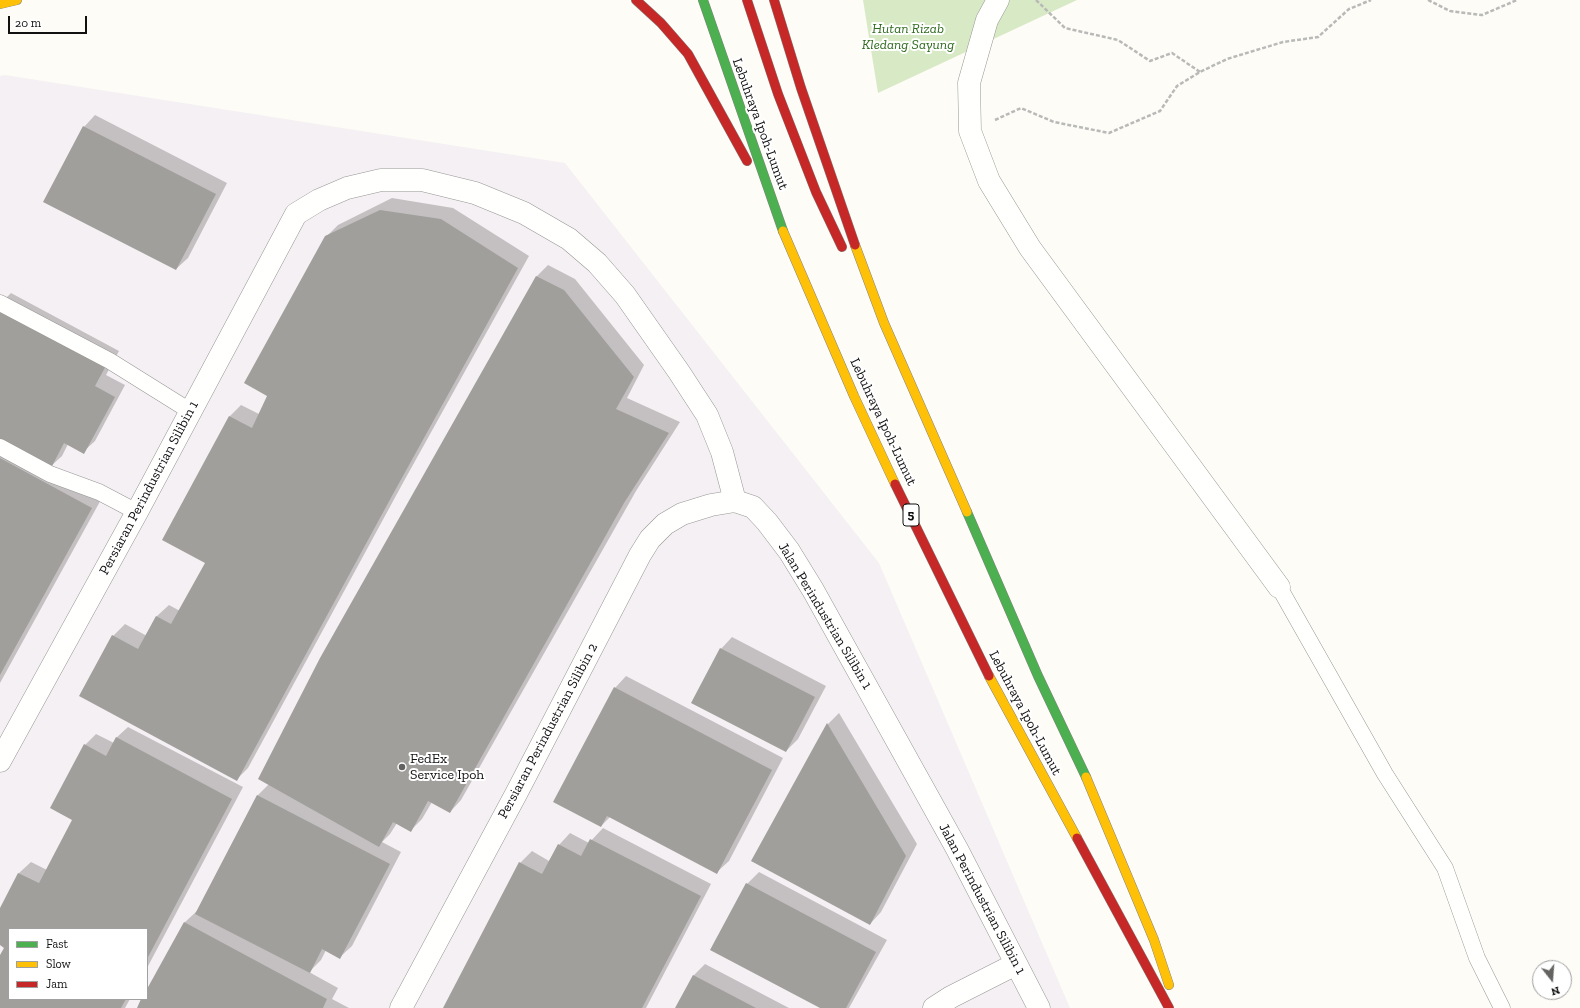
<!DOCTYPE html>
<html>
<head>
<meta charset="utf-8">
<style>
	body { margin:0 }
	#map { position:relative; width:1580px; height:1008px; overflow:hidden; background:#fdfcf7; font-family:"Zilla Slab",serif }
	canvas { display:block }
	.legend { position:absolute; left:8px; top:928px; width:140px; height:72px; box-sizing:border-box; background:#fff; border:1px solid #a0a0a0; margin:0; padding:5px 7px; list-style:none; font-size:12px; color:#111 }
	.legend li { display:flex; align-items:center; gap:8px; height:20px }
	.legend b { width:20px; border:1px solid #a0a0a0 }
	.north { position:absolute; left:1532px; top:960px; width:40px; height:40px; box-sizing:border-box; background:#fff; border:1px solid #a0a0a0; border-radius:50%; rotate:163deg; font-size:11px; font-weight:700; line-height:16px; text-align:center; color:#111 }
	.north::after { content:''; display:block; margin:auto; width:14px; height:18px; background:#646362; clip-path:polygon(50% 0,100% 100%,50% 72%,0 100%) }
	.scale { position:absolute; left:8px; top:16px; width:79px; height:18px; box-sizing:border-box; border:2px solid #111; border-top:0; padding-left:5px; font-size:12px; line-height:14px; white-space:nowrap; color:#111; -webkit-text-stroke:3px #fff; paint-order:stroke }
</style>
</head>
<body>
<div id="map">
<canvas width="1580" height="1008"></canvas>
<ul class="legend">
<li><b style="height:5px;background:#4caf50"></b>Fast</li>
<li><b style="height:5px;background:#ffc107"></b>Slow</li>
<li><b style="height:5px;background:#c62828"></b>Jam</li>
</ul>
<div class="north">N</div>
<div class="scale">20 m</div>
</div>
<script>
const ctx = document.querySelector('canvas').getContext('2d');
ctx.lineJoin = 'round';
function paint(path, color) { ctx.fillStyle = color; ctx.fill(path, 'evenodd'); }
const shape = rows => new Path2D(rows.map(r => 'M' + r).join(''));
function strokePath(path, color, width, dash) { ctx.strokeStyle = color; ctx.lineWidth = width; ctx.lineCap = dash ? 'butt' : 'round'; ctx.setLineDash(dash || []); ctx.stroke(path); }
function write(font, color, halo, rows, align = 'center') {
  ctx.font = font + ' "Zilla Slab",serif'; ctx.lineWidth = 4; ctx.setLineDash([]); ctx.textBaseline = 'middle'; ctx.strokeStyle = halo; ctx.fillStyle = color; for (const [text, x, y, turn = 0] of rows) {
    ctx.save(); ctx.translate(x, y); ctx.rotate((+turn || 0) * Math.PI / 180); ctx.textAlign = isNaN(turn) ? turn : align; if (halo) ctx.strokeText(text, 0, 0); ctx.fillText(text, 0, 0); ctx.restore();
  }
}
const industrial = shape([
	[5,75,565,163,879,563,1070,1008,0,1008,0,76],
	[9,929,147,929,147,999,9,999]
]);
const forest = shape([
	[863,0,1077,0,878,93]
]);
const shadow = shape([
	[95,115,227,183,188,258,176,269,84,127],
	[392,198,453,208,529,256,404,481,248,768,237,779,113,636,125,624,147,636,157,616,169,605,180,611,206,562,163,539,230,416,241,405,259,414,268,396,326,237,338,225],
	[548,265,575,279,644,365,627,398,680,422,636,491,461,800,450,812,432,802,422,819,410,831,397,823,390,834,382,842,401,852,352,946,340,957,326,950,321,960,309,972,338,988,332,999,349,1008,138,1008,143,999,147,999,147,991,184,923,197,911,257,796,269,784,321,659,537,276],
	[11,293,119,351,106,375,125,385,95,441,83,452,68,444,62,456,50,467,103,496,0,683,0,304],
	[732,637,826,686,798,739,786,751,721,649],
	[626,676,783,758,729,861,717,872,610,817,601,826,615,688],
	[839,713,917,844,881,912,870,924,752,861,828,724],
	[128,727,243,787,147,968,147,929,9,929,9,999,130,999,125,1008,0,1008,0,958,5,947,0,944,0,910,19,873,31,862,47,870,73,820,85,745,96,734,114,743,116,738],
	[603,828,711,884,646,1008,444,1008,520,863,532,851,549,861,559,845,570,833,589,843],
	[759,872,887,940,849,1008,822,1008,747,884],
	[705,964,789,1008,676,1008,693,976]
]);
const building = shape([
	[83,126,216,194,176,270,43,202],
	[380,210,441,219,518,268,393,494,237,781,79,696,112,635,138,649,156,616,171,624,205,563,162,540,229,416,252,428,267,396,244,383,325,236],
	[536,276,564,290,634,377,616,409,669,433,624,503,450,813,428,801,411,832,393,822,379,847,258,779,320,658],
	[0,304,108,362,95,386,115,397,84,454,64,443,51,468,0,441],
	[0,458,92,508,0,675],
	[720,648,815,697,786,752,691,703],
	[614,687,772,770,717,874,607,816,601,827,553,802],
	[827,723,906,856,870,925,751,861],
	[116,737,232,799,147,959,147,929,9,929,9,999,126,999,121,1008,0,1008,0,955,4,948,0,945,0,908,18,873,39,883,72,820,50,808,84,744,106,756],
	[257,795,390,864,340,959,322,949,310,973,195,914],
	[590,839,701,896,642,1008,443,1008,519,862,542,874,558,844,581,856],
	[746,883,876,952,846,1008,820,1008,710,950],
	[184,922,327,999,323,1008,137,1008,141,999,147,999,147,989],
	[693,975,756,1008,675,1008]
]);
const path = shape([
	[1036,0,1065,28,1118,40,1150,61,1172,53,1200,72],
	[1428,0,1450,11,1482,15,1517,0],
	[995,120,1021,108,1054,122,1109,133,1160,111,1177,86,1200,72,1227,59,1283,42,1318,37,1349,9,1371,0]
]);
const lane = shape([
	[0,303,110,361,190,411],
	[0,447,50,474,99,492,137,512],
	[1279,587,1385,774,1445,868,1477,958,1502,1008]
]);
const street = shape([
	[998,0,987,20,969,83,970,131,989,181,1030,248,1279,587],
	[735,501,753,507,767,522,789,551,813,590,957,849,1039,1008],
	[0,761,137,512,296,214,319,200,347,188,381,180,422,180,475,193,524,213,569,239,597,263,625,295,679,372,707,415,722,452,735,501],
	[401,1008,516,794,640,555,650,539,665,524,682,514,711,505,735,501],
	[934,1008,951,997,1016,964]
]);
const fast = shape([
	[703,0,783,231],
	[967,512,1038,676,1086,777]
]);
const slow = shape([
	[0,4,17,0],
	[783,231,854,396,895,484],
	[855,245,884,323,967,512],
	[989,676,1077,838],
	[1086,777,1154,940,1169,985]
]);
const jam = shape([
	[636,0,661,23,688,54,747,161],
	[747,0,778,94,816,192,842,247],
	[774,0,801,88,855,245],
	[895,484,989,676],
	[1077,838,1169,1008]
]);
const markers = [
	[402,767,4,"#646362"]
];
const shields = [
	[911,515,16]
];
const shieldNames = [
	["5",911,515]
];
const parkNames = [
	["Hutan Rizab",908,29],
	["Kledang Sayung",908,45]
];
const streetNames = [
	["Lebuhraya Ipoh-Lumut",760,124,70],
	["Lebuhraya Ipoh-Lumut",883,422,65],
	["Persiaran Perindustrian Silibin 1",149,488,-62],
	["Jalan Perindustrian Silibin 1",825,616,59],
	["Lebuhraya Ipoh-Lumut",1025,713,62],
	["Persiaran Perindustrian Silibin 2",548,731,-62],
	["Jalan Perindustrian Silibin 1",982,899,62]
];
const poiNames = [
	["FedEx",410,759],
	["Service Ipoh",410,775]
];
paint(industrial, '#f5f0f3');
paint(forest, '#d8eac5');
paint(shadow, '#0003');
paint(building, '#a19f9c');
strokePath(lane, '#979795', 17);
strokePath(street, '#979795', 23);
strokePath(fast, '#858482', 10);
strokePath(slow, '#858482', 10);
strokePath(jam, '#858482', 10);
strokePath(path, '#b9b9b8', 2.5, [4, 2]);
strokePath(lane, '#fffffe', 16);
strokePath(street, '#fffffe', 22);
strokePath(fast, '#4caf50', 9);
strokePath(slow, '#ffc107', 9);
strokePath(jam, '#c62828', 9);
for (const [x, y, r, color] of markers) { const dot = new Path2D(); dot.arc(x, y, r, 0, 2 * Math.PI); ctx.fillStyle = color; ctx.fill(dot); strokePath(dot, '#fff', 1.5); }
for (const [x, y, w] of shields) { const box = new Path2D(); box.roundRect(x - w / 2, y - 11, w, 22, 3); ctx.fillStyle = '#fff'; ctx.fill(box); strokePath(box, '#111', 1); }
write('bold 13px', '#111', null, shieldNames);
write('italic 14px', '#2f6b1f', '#fff', parkNames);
write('14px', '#111', '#fff', streetNames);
write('14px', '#111', '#fff', poiNames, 'left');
</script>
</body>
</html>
